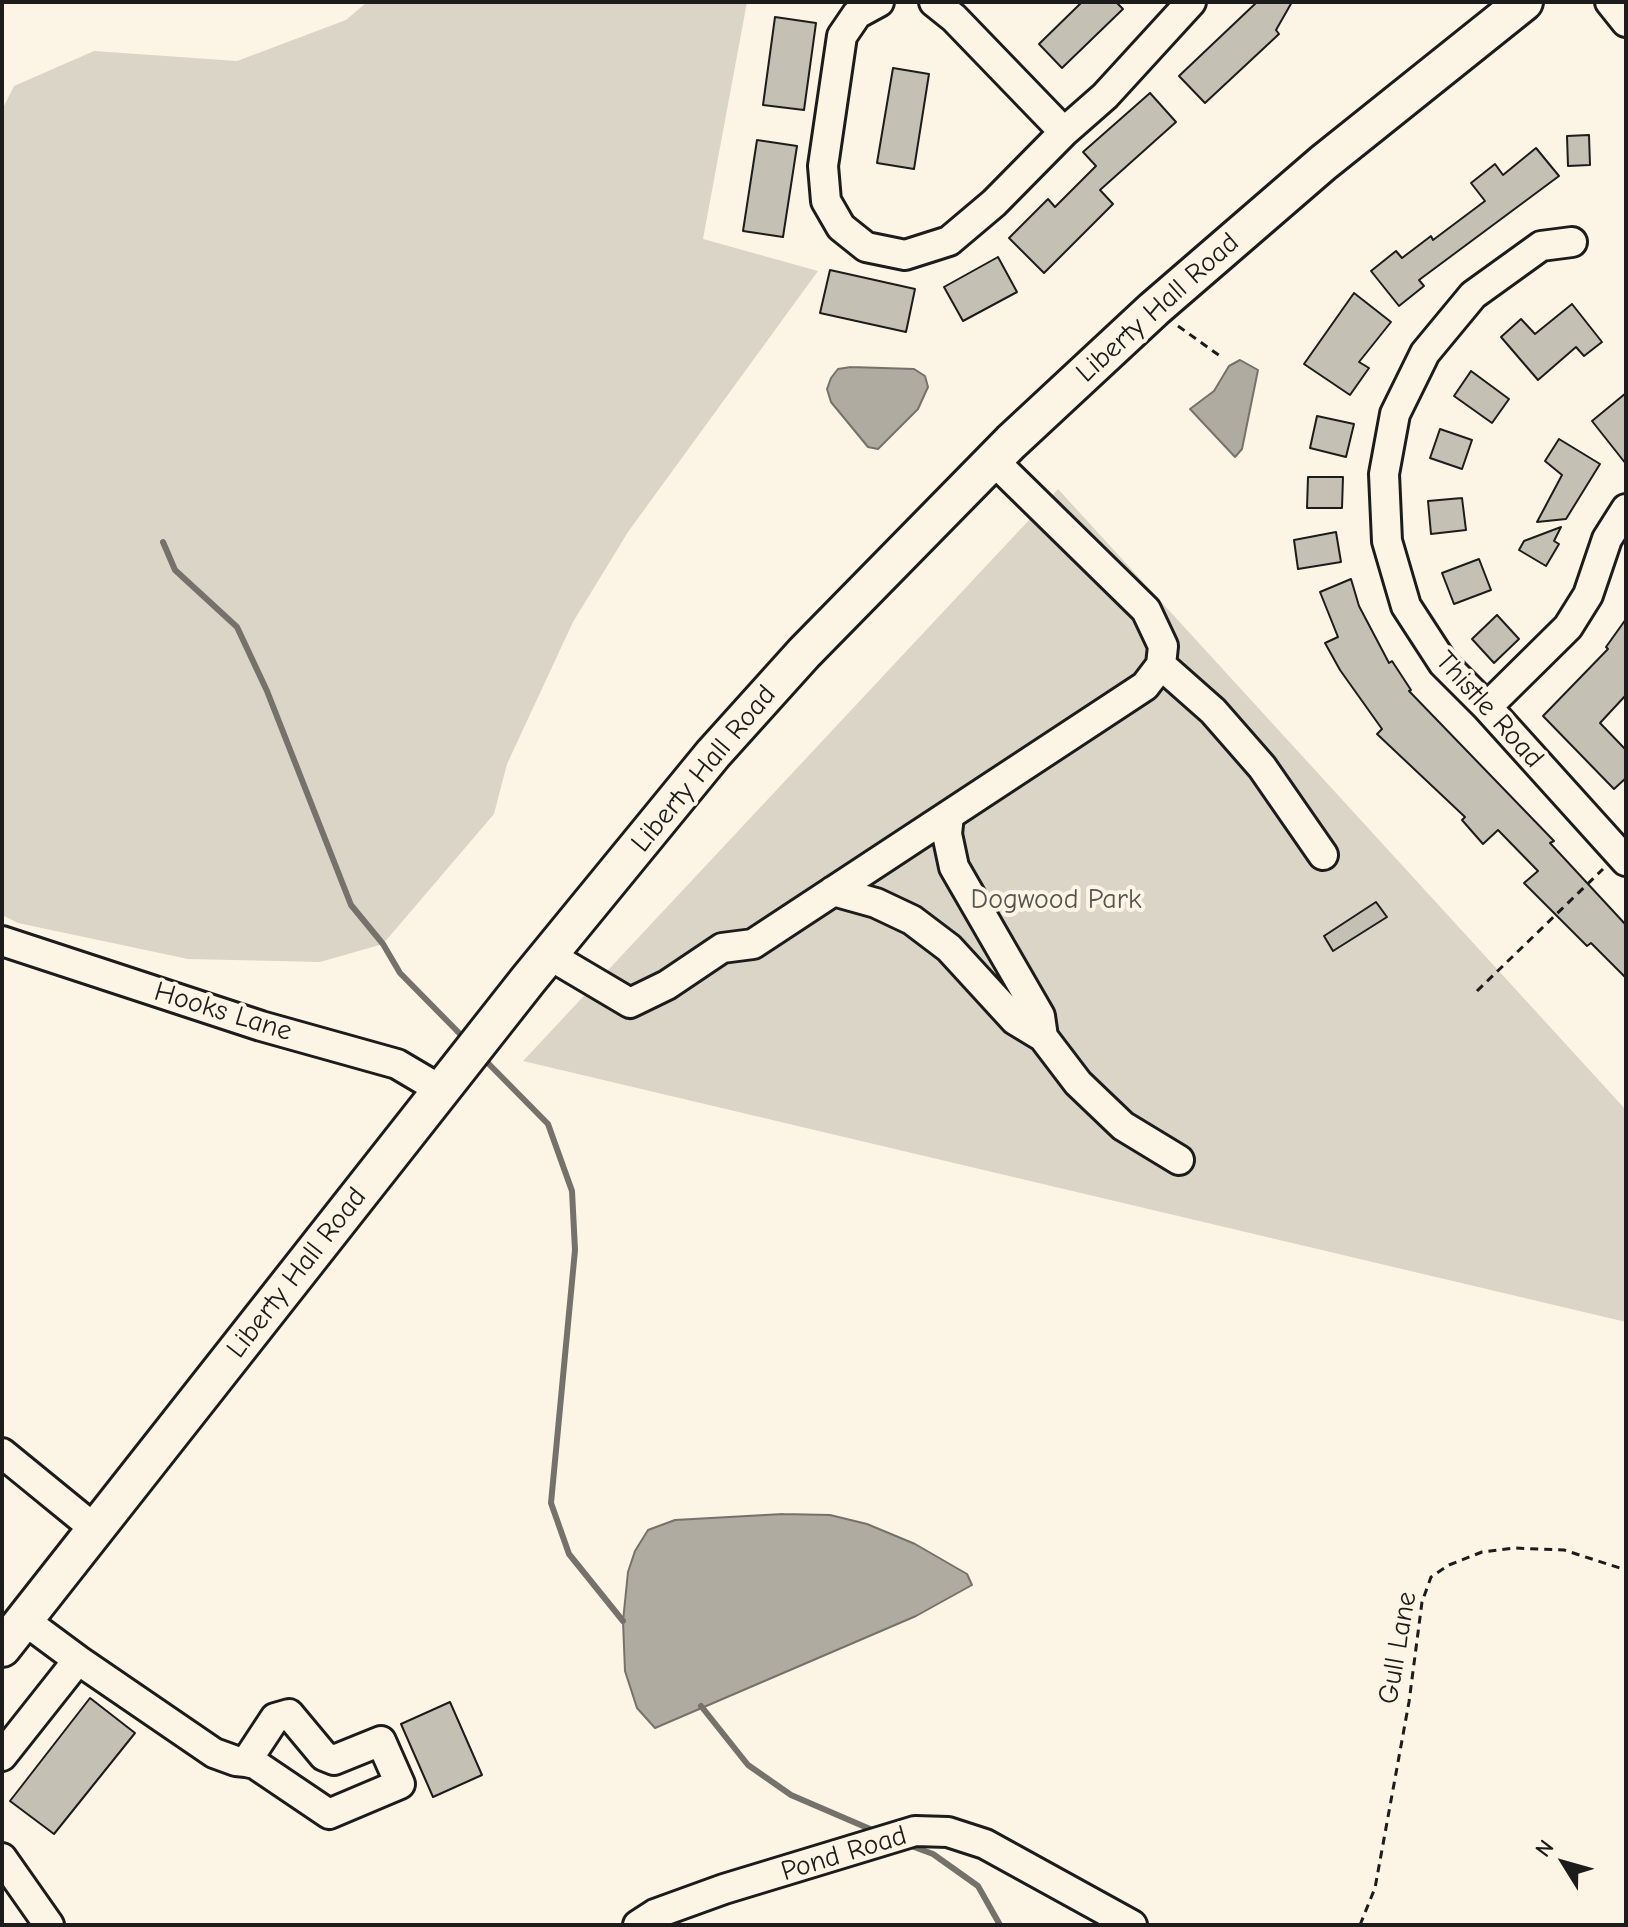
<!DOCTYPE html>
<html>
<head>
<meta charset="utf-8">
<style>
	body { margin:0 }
	#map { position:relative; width:1628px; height:1927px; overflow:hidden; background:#fcf5e5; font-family:"Comic Neue",sans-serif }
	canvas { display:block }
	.frame { position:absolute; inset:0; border:4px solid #1c1c1c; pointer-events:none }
	.north { position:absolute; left:1524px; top:1823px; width:80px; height:80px; -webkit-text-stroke:6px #fcf5e5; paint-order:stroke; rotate:307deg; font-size:22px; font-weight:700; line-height:32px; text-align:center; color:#1c1c1c }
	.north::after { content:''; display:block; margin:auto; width:28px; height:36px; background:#1c1c1c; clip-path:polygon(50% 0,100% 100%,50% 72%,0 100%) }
</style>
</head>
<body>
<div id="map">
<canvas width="1628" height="1927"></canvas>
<div class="frame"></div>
<div class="north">N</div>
</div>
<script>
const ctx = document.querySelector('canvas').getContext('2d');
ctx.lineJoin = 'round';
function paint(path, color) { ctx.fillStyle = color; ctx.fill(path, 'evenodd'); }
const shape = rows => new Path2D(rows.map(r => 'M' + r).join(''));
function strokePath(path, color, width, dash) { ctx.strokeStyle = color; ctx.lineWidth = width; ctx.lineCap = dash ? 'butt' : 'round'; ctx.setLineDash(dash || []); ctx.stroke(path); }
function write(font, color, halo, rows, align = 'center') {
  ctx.font = font + ' "Comic Neue",sans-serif'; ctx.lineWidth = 8; ctx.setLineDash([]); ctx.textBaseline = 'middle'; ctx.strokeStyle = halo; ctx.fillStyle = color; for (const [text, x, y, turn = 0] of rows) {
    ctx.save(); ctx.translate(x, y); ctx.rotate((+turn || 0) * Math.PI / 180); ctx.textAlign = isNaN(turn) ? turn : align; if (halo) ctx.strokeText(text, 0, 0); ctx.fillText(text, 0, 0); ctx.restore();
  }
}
const green = shape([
	[367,2,747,2,703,239,818,271,628,532,573,622,507,764,494,814,383,944,320,962,188,959,18,923,2,915,2,110,14,86,94,51,237,61,346,20],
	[1058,489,1626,1110,1626,1322,523,1061]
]);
const water = shape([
	[1240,360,1258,370,1242,449,1235,457,1190,409,1214,391,1229,366,1240,360],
	[851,367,914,369,925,376,928,387,918,409,878,449,868,447,831,402,827,389,831,378,838,369,851,367],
	[783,1514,830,1515,867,1524,915,1544,967,1574,972,1585,916,1616,655,1728,637,1708,625,1671,623,1621,628,1572,635,1551,648,1530,675,1520,783,1514]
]);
const stream = shape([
	[163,542,175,570,237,627,267,691,351,905,383,944,400,973,465,1039],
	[481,1056,548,1124,572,1191,575,1250,551,1503,569,1554,623,1621],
	[701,1706,748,1765,791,1795,877,1832],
	[906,1844,933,1854,978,1886,1000,1925]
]);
const building = shape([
	[1082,2,1116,2,1123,9,1062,68,1039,44,1082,2],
	[1257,2,1292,2,1276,30,1279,34,1205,103,1179,76,1257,2],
	[775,17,816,23,804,110,763,105,775,17],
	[893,68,929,74,914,169,877,163,893,68],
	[1150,93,1176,122,1100,190,1113,204,1044,273,1009,238,1048,199,1055,207,1096,166,1083,152,1150,93],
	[1589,135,1590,165,1568,166,1567,136,1589,135],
	[757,140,797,146,783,237,743,231,757,140],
	[1536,148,1559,176,1419,280,1424,286,1399,306,1371,271,1396,251,1402,258,1431,236,1433,240,1485,201,1471,183,1495,164,1503,175,1536,148],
	[998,257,1017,292,963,321,944,287,998,257],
	[830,270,915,289,906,332,820,313,830,270],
	[1354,293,1391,322,1359,362,1369,368,1350,395,1304,364,1354,293],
	[1572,304,1602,342,1584,356,1576,347,1538,380,1501,337,1521,319,1535,334,1572,304],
	[1471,371,1509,399,1492,423,1454,396,1471,371],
	[1626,393,1626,464,1592,421,1626,393],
	[1317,416,1354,424,1346,457,1310,448,1317,416],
	[1440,429,1472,440,1462,469,1430,458,1440,429],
	[1559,439,1600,464,1566,519,1537,522,1562,475,1545,461,1559,439],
	[1308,477,1343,477,1342,508,1307,508,1308,477],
	[1462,498,1466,530,1431,534,1428,501,1462,498],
	[1561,527,1554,541,1559,544,1546,566,1519,550,1524,541,1561,527],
	[1336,532,1341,562,1298,569,1294,540,1336,532],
	[1479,559,1491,590,1454,604,1442,573,1479,559],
	[1351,579,1359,606,1389,663,1392,661,1411,690,1409,691,1554,841,1550,843,1626,925,1626,978,1591,943,1587,946,1524,883,1538,871,1498,830,1483,844,1462,820,1465,817,1377,734,1382,729,1340,670,1325,643,1338,637,1320,592,1351,579],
	[1497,615,1519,639,1494,663,1472,639,1497,615],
	[1626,619,1626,695,1600,723,1626,750,1626,778,1614,789,1543,716,1608,649,1606,647,1626,619],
	[1376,902,1387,917,1333,951,1324,936,1376,902],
	[90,1698,135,1733,54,1834,10,1801,90,1698],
	[450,1702,482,1775,433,1797,401,1724,450,1702]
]);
const path = shape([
	[1178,326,1220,356],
	[1477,991,1603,869],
	[1360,1925,1375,1888,1409,1702,1422,1602,1431,1577,1449,1565,1482,1552,1514,1548,1564,1550,1626,1570]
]);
const minor = shape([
	[879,2,857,14,842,36,823,166,826,201,841,227,866,247,905,255,949,241,994,203,1064,132,1105,96,1191,2],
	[934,2,954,18,1064,132],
	[1610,2,1626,22],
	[1572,242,1541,246,1473,295,1425,353,1395,414,1384,474,1387,541,1406,606,1443,663,1487,707,1626,861],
	[1161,665,1213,711,1262,767,1323,855],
	[1487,707,1568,627,1588,595,1607,539,1626,509],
	[949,815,947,834,954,867,1040,1016,1043,1037,1078,1083,1123,1126,1179,1160],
	[833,891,876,903,912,920,949,948,1015,1020,1043,1037],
	[2,941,261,1026,397,1064,441,1090],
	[549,955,630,1003,667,985,722,948,753,944,1145,686,1161,665,1163,646,1146,610,993,460],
	[2,1453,95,1529],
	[78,1660,214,1753,236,1761,246,1762,255,1764,329,1814,400,1784,381,1741,334,1760,324,1756,289,1714,275,1718,246,1762],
	[2,1756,78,1660,24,1620],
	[2,1858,49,1925],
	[638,1925,655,1914,724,1889,915,1831,948,1832,985,1844,1132,1925]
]);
const major = shape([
	[2,1648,528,980,713,754,804,653,1011,442,1154,309,1323,163,1524,2]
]);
const streetNames = [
	["Liberty Hall Road",1158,308,-42],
	["Thistle Road",1489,710,48],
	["Liberty Hall Road",704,769,-50],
	["Hooks Lane",223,1012,17],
	["Liberty Hall Road",297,1273,-52],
	["Gull Lane",1398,1648,-80],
	["Pond Road",844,1854,-17]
];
const parkNames = [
	["Dogwood Park",1056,900]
];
paint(green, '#dbd5c8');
paint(water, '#b0aba1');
strokePath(water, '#75726c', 2);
strokePath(stream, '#75726c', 6);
paint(building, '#c4c0b3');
strokePath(building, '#1c1c1c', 2);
strokePath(minor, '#1c1c1c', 34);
strokePath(major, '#1c1c1c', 42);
strokePath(path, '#1c1c1c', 3, [8, 6]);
strokePath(minor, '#fcf5e5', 28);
strokePath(major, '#fcf5e5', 36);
write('28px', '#1c1c1c', '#fcf5e5', streetNames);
write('28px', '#555450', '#fcf5e5', parkNames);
</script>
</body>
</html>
